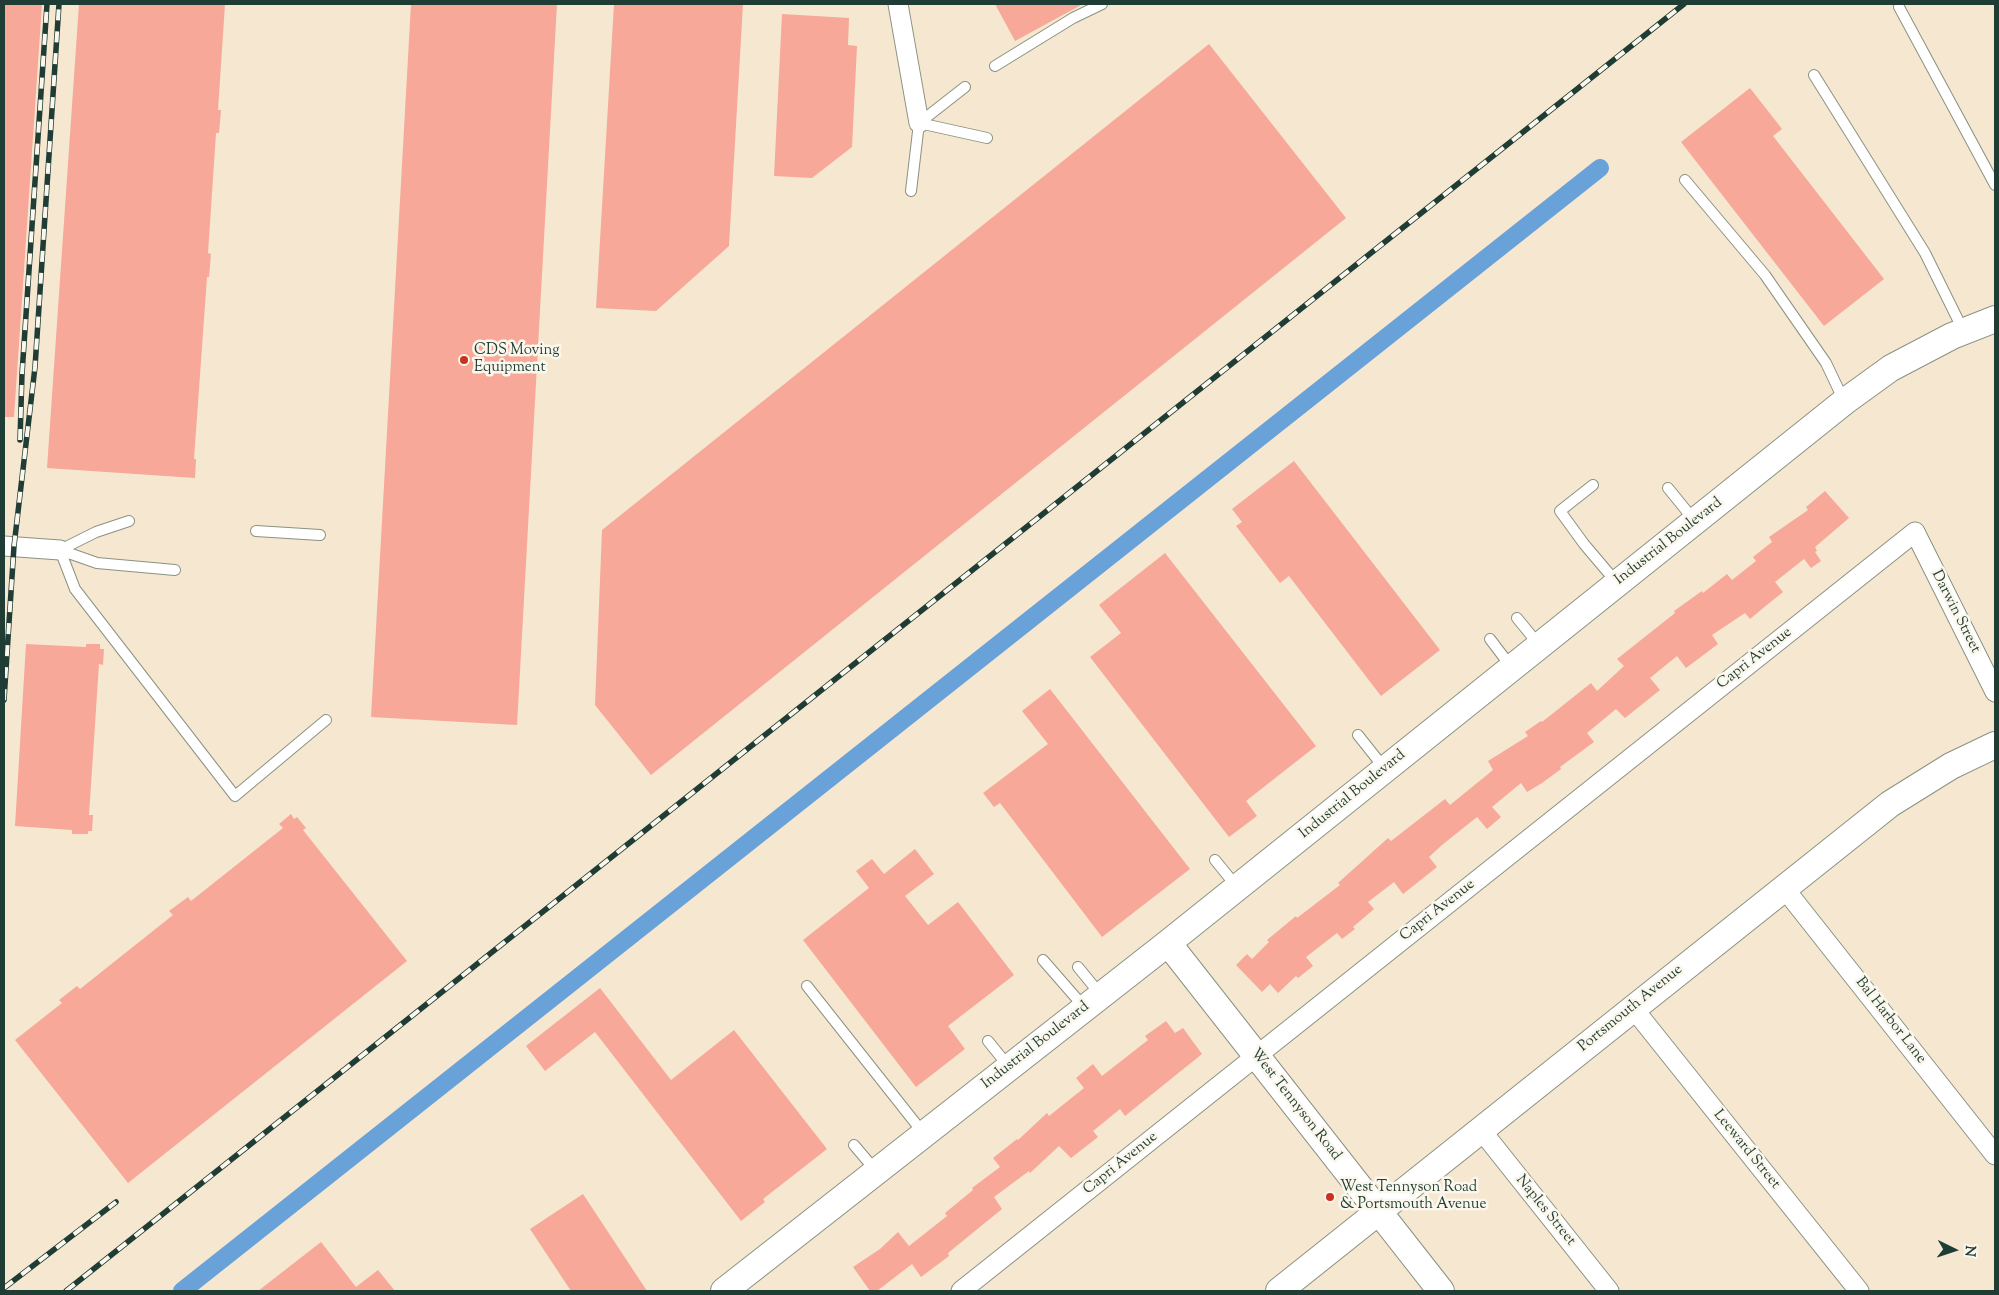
<!DOCTYPE html>
<html>
<head>
<meta charset="utf-8">
<style>
	body { margin:0 }
	#map { position:relative; width:1999px; height:1295px; overflow:hidden; background:#f6e7d1; font-family:"Sorts Mill Goudy",serif }
	canvas { display:block }
	.frame { position:absolute; inset:0; border:5px solid #1f3d34; pointer-events:none }
	.north { position:absolute; left:1929px; top:1225px; width:50px; height:50px; -webkit-text-stroke:4px #fbf7ec; paint-order:stroke; rotate:94deg; font-size:14px; font-weight:700; line-height:20px; text-align:center; color:#1f3d34 }
	.north::after { content:''; display:block; margin:auto; width:18px; height:22px; background:#1f3d34; clip-path:polygon(50% 0,100% 100%,50% 72%,0 100%) }
</style>
</head>
<body>
<div id="map">
<canvas width="1999" height="1295"></canvas>
<div class="frame"></div>
<div class="north">N</div>
</div>
<script>
const ctx = document.querySelector('canvas').getContext('2d');
ctx.lineJoin = 'round';
const shape = rows => new Path2D(rows.map(r => 'M' + r).join(''));
function strokePath(path, color, width, dash) { ctx.strokeStyle = color; ctx.lineWidth = width; ctx.lineCap = dash ? 'butt' : 'round'; ctx.setLineDash(dash || []); ctx.stroke(path); }
function paint(path, color) { ctx.fillStyle = color; ctx.fill(path, 'evenodd'); }
function write(font, color, halo, rows, align = 'center') {
  ctx.font = font + ' "Sorts Mill Goudy",serif'; ctx.lineWidth = 5; ctx.setLineDash([]); ctx.textBaseline = 'middle'; ctx.strokeStyle = halo; ctx.fillStyle = color; for (const [text, x, y, turn = 0] of rows) {
    ctx.save(); ctx.translate(x, y); ctx.rotate((+turn || 0) * Math.PI / 180); ctx.textAlign = isNaN(turn) ? turn : align; if (halo) ctx.strokeText(text, 0, 0); ctx.fillText(text, 0, 0); ctx.restore();
  }
}
const canal = shape([
	[182,1291,1600,168]
]);
const building = shape([
	[4,4,42,4,14,417,4,417],
	[79,4,225,4,218,110,221,110,219,133,216,133,208,253,211,254,209,277,207,277,194,459,196,459,195,478,47,468],
	[411,4,557,4,517,725,371,717],
	[614,4,743,4,729,246,656,311,596,308],
	[995,4,1083,4,1015,41],
	[782,14,849,18,848,45,857,46,852,147,812,178,774,176],
	[1209,44,1346,218,651,775,595,705,602,530],
	[1750,88,1782,129,1773,136,1884,279,1824,326,1681,142],
	[1294,461,1440,650,1381,696,1289,576,1280,583,1236,526,1242,522,1232,509],
	[1825,491,1849,518,1815,547,1817,551,1815,552,1821,561,1811,568,1804,559,1775,582,1783,592,1768,604,1750,619,1745,613,1712,635,1718,644,1686,668,1677,656,1650,678,1660,690,1625,718,1616,709,1587,733,1594,742,1560,767,1561,769,1542,783,1527,792,1521,783,1492,807,1501,817,1487,829,1477,817,1442,845,1429,857,1437,867,1403,894,1394,882,1368,902,1374,909,1353,927,1355,929,1342,939,1337,933,1306,957,1313,966,1298,978,1296,976,1278,993,1270,984,1262,992,1236,965,1247,954,1252,959,1269,942,1267,940,1296,916,1297,918,1340,885,1338,883,1388,838,1391,841,1445,799,1450,805,1493,770,1488,761,1528,736,1525,732,1541,721,1542,722,1591,683,1597,691,1624,666,1617,659,1675,613,1674,611,1702,591,1703,593,1727,574,1732,580,1756,561,1753,557,1772,542,1769,537,1808,510,1806,507],
	[1165,553,1316,746,1246,801,1257,816,1229,837,1090,657,1121,633,1099,605],
	[26,644,86,647,86,644,100,644,100,649,104,649,103,665,99,664,89,815,93,815,92,831,88,831,88,834,72,834,72,830,15,826],
	[1050,689,1190,869,1102,937,1000,803,994,807,983,793,1048,744,1022,711],
	[291,814,294,819,297,817,306,828,303,830,407,961,128,1183,15,1040,62,1003,59,1000,77,986,80,989,173,915,169,911,188,897,191,901,283,828,279,824],
	[915,849,934,874,905,896,928,925,958,902,1014,975,948,1026,965,1049,916,1087,803,940,869,888,856,871,872,859,884,874],
	[600,988,671,1080,734,1030,827,1149,763,1199,765,1202,741,1221,595,1032,545,1071,526,1046],
	[1166,1021,1175,1033,1183,1028,1202,1054,1125,1116,1120,1109,1093,1131,1098,1137,1071,1158,1059,1146,1030,1173,1029,1171,994,1197,1002,1209,948,1253,949,1256,921,1277,912,1264,877,1291,870,1291,853,1267,880,1249,898,1232,909,1246,947,1216,945,1213,973,1190,972,1188,1000,1167,993,1158,1017,1139,1018,1140,1047,1113,1049,1116,1084,1088,1076,1078,1093,1064,1102,1076,1148,1040,1145,1036],
	[583,1194,647,1291,571,1291,530,1229],
	[321,1242,356,1287,378,1270,395,1291,258,1291]
]);
const lane = shape([
	[1899,7,1995,185],
	[995,66,1073,18,1102,4],
	[1814,75,1925,253,1963,330],
	[919,123,987,138],
	[1685,180,1765,275,1826,363,1844,401],
	[911,191,919,123,965,87],
	[1593,485,1560,511,1584,544,1617,583],
	[1668,488,1694,520],
	[256,531,320,535],
	[60,550,75,589,235,796,326,720],
	[60,550,97,563,175,570],
	[60,550,96,532,129,521],
	[1517,618,1539,645],
	[1490,639,1512,668],
	[1358,735,1385,769],
	[1215,860,1237,887],
	[1043,960,1084,1007],
	[1078,967,1100,994],
	[807,986,924,1134],
	[988,1041,1009,1067],
	[854,1145,876,1171]
]);
const street = shape([
	[898,4,919,123],
	[4,546,60,550],
	[1784,888,1995,1155],
	[1633,1008,1859,1291],
	[1481,1130,1609,1291],
	[961,1291,1915,532,1995,692]
]);
const secondary = shape([
	[1168,943,1441,1291],
	[724,1291,1168,943,1844,402,1891,368,1952,336,1995,319],
	[1279,1291,1890,804,1951,766,1995,745]
]);
const rail = shape([
	[20,440,22,374,47,4],
	[4,700,14,546,35,367,59,4],
	[4,1288,116,1202],
	[66,1291,1684,4]
]);
const markers = [
	[464,360,5,"#c8321e"],
	[1330,1197,5,"#c8321e"]
];
const poiNames = [
	["CDS Moving",474,351],
	["Equipment",474,368],
	["West Tennyson Road",1340,1188],
	["& Portsmouth Avenue",1340,1205]
];
const streetNames = [
	["Industrial Boulevard",1669,542,-38],
	["Darwin Street",1955,612,63],
	["Capri Avenue",1755,659,-38],
	["Industrial Boulevard",1353,795,-39],
	["Capri Avenue",1438,911,-38],
	["Portsmouth Avenue",1631,1009,-39],
	["Bal Harbor Lane",1890,1021,52],
	["Industrial Boulevard",1036,1046,-38],
	["West Tennyson Road",1295,1105,52],
	["Leeward Street",1746,1150,51],
	["Capri Avenue",1121,1164,-39],
	["Naples Street",1545,1211,51]
];
strokePath(canal, '#69a2d8', 18);
paint(building, '#f7a898');
strokePath(lane, '#8a9282', 12);
strokePath(street, '#8a9282', 21);
strokePath(secondary, '#8a9282', 28);
strokePath(lane, '#fff', 10);
strokePath(street, '#fff', 19);
strokePath(secondary, '#fff', 26);
strokePath(rail, '#1f3d34', 5.5);
strokePath(rail, '#fbf7ec', 4, [11]);
for (const [x, y, r, color] of markers) { const dot = new Path2D(); dot.arc(x, y, r, 0, 2 * Math.PI); ctx.fillStyle = color; ctx.fill(dot); strokePath(dot, '#fbf7ec', 2); }
write('15px', '#1f3d34', '#fbf7ec', poiNames, 'left');
write('15px', '#1f3d34', '#fbf7ec', streetNames);
</script>
</body>
</html>
